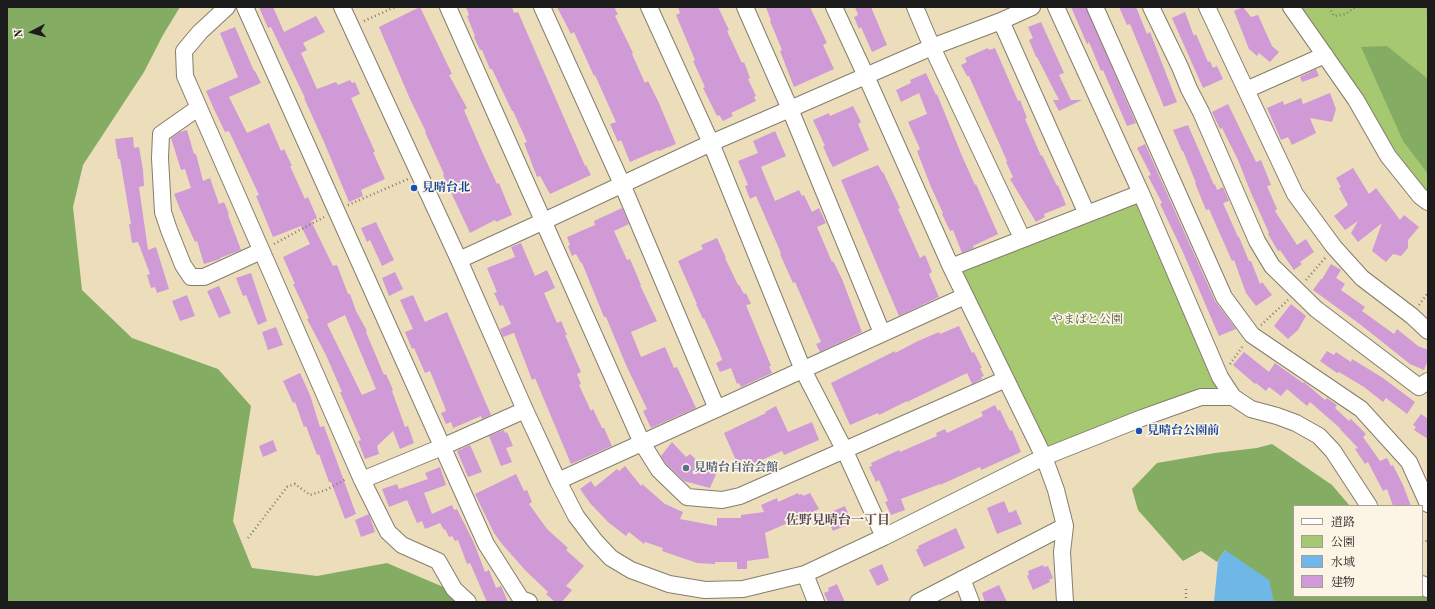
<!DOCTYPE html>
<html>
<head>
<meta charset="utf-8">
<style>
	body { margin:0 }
	#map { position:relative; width:1435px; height:609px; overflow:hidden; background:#eddebb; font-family:"Old Standard TT","Noto Serif JP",serif }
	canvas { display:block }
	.frame { position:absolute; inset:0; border:8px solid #1c1c1c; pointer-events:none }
	.legend { position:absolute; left:1293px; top:505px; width:130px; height:92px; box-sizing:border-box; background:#fcf5e5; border:1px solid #a29e95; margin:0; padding:5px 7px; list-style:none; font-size:12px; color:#1c1c1c }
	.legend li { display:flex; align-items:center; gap:8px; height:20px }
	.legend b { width:20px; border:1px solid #a29e95 }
	.north { position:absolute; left:12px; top:12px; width:40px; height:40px; -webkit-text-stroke:3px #fcf5e5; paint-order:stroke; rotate:264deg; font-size:11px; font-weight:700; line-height:16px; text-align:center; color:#1c1c1c }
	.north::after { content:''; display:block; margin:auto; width:14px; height:18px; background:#1c1c1c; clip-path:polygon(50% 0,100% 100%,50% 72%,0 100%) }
</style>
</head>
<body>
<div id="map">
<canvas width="1435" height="609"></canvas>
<div class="frame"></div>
<ul class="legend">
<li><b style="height:5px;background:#fff"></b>道路</li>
<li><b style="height:11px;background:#a6c871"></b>公園</li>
<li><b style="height:11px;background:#6eb7e6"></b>水域</li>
<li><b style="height:11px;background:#cf9ad5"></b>建物</li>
</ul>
<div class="north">N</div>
</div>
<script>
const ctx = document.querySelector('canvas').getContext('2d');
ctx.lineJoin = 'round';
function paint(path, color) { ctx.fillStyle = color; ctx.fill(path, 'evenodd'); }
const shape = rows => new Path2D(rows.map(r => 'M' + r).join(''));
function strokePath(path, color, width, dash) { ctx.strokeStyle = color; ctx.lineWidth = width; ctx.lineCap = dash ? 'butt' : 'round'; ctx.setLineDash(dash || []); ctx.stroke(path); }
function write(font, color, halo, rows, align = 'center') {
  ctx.font = font + ' "Old Standard TT","Noto Serif JP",serif'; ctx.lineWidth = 3.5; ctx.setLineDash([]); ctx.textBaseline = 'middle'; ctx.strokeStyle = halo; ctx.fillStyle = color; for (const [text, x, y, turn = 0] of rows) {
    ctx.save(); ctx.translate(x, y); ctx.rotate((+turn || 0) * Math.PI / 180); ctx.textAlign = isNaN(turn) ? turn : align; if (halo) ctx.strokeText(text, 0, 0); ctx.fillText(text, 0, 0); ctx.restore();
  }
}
const green = shape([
	[1295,7,1428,7,1428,195,1395,165],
	[1141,193,1233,397,1201,397,1044,457,951,267]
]);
const forest = shape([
	[7,7,180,7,163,35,144,72,83,165,73,207,82,290,132,338,218,369,251,406,233,521,252,568,317,576,387,563,455,592,458,602,7,602],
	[1387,46,1428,79,1428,174,1403,141,1361,47],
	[1272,444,1332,485,1350,506,1294,506,1294,596,1422,596,1422,584,1428,589,1428,602,1273,602,1225,550,1217,562,1201,551,1183,561,1138,510,1132,489,1157,463,1215,453,1257,448]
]);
const water = shape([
	[1225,550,1269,580,1274,602,1214,602,1218,561]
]);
const building = shape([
	[259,7,273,7,284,32,316,16,325,32,303,43,307,50,301,53,317,89,336,82,338,85,350,80,352,83,355,82,360,94,351,98,375,152,373,152,385,179,361,190,363,196,349,202,324,142,304,98,305,98,271,27,268,28],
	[420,7,452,74,449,75,467,108,464,110,483,154,497,184,499,183,512,215,496,222,495,220,470,233,443,175,444,174,425,132,426,132,410,99,379,27],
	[466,7,512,7,514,13,518,12,585,166,586,165,591,175,550,194,540,176,537,177,524,143,527,142,513,111,512,111,492,69,490,69,482,50,480,50,474,37,475,36,467,16,469,15],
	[557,7,614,7,618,14,615,16,633,53,632,54,645,83,648,81,659,103,676,144,659,151,658,150,630,162,621,140,618,142,610,124,616,122,595,75,594,76,574,32,571,34],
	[678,7,718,7,729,30,727,31,742,63,744,62,750,78,748,79,756,96,754,97,756,101,731,113,733,116,723,121,719,115,717,116,703,88,705,87,693,61,695,60,676,15,680,13],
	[766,7,810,7,827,43,823,45,834,69,794,87,780,51,782,50,770,21,771,21],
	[855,7,871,7,887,45,872,52,861,27,859,29,854,17,858,15],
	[1071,7,1086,7,1136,123,1127,126,1103,70,1101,71,1089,42,1087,44],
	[1119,7,1136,7,1147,34,1150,32,1177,102,1164,107,1130,24,1127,25],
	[1243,7,1251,17,1258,15,1272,46,1279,52,1270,62,1259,53,1257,56,1249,49,1234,11],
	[1185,12,1194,36,1196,34,1208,62,1210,61,1213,68,1217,66,1223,79,1203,88,1172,18],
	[1041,22,1064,73,1059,75,1071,100,1082,100,1059,111,1053,100,1059,100,1037,57,1036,57,1029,40,1033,38,1028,27],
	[235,27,254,71,255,71,261,83,229,97,247,133,269,123,281,151,284,149,292,166,290,166,305,199,308,197,317,218,311,221,333,266,337,265,348,294,350,294,356,311,367,331,366,332,384,375,386,374,393,390,392,391,405,427,408,426,414,443,400,449,393,431,377,446,379,454,365,459,358,441,361,440,340,392,342,392,326,355,307,319,309,318,293,284,295,284,283,257,310,244,301,226,273,237,256,196,259,195,229,131,225,132,213,107,206,91,238,77,220,33],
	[345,315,376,389,362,395,327,324],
	[988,48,989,50,995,48,1018,101,1020,100,1027,118,1025,119,1041,156,1042,155,1057,186,1058,185,1066,205,1044,214,1045,217,1036,222,1010,179,1013,177,1006,162,1007,161,969,76,967,76,961,65,967,62,965,58],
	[1316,69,1319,76,1302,82,1300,77],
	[926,73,936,95,937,94,962,156,975,185,976,184,998,234,973,246,974,248,962,253,953,230,950,231,942,214,943,213,931,187,917,151,920,149,908,122,927,114,919,93,901,102,896,90,911,83,910,80],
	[1330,93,1336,109,1332,122,1310,118,1316,133,1292,145,1288,137,1281,140,1267,108,1283,101,1284,105,1301,98,1303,104],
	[1228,104,1256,162,1261,160,1271,185,1267,186,1277,209,1275,211,1297,245,1306,239,1314,252,1300,262,1302,264,1294,270,1280,250,1278,251,1268,234,1269,233,1251,193,1238,160,1222,128,1220,129,1212,112],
	[853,106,861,122,858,124,869,150,833,167,830,162,823,146,825,146,813,120,829,113,830,116],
	[1188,125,1214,185,1215,184,1217,190,1223,187,1229,201,1223,203,1238,237,1239,237,1249,261,1251,261,1260,284,1262,282,1272,295,1256,306,1246,293,1234,260,1232,261,1209,209,1206,210,1195,183,1196,183,1183,151,1182,151,1173,130],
	[187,130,194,154,196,154,203,181,210,178,219,204,224,202,229,214,228,215,241,250,220,258,220,259,204,264,197,241,195,242,180,209,174,194,191,188,185,169,181,170,171,138,180,132],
	[775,131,786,156,761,167,775,201,799,190,802,196,804,195,812,212,819,208,826,223,817,227,832,262,833,261,842,279,862,332,820,352,816,344,821,342,795,282,793,283,780,254,781,253,756,196,750,199,745,186,748,185,738,161,758,153,753,141],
	[133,137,134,148,139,147,143,170,144,186,139,187,148,250,156,247,169,289,157,293,155,287,151,288,147,275,150,274,138,242,132,243,129,224,131,224,120,159,118,159,115,139],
	[1145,144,1215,301,1236,329,1219,336,1182,250,1160,204,1162,203,1148,176,1151,175,1137,148],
	[878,165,882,172,883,172,900,208,898,209,920,258,925,255,932,272,929,274,939,297,899,316,841,180],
	[1353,168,1369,194,1376,188,1400,220,1404,215,1419,227,1408,240,1408,248,1401,256,1393,254,1386,262,1372,251,1382,223,1358,242,1351,233,1358,221,1345,230,1334,216,1348,205,1339,188,1341,187,1336,178],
	[622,208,629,224,614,231,627,260,630,259,641,285,640,285,657,321,631,332,641,357,665,347,674,368,677,367,696,408,651,428,643,411,647,409,626,365,606,317,604,317,582,263,581,263,576,254,572,256,568,246,570,245,567,237,595,225,594,221],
	[376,222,394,260,382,266,370,240,367,242,361,228],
	[717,238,726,258,725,258,738,285,739,285,744,294,746,293,751,304,746,305,771,366,769,366,772,373,741,387,739,383,737,384,731,368,720,372,716,363,722,360,719,351,704,318,703,319,696,304,697,304,678,261,703,249,701,245],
	[521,243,535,276,547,270,555,288,544,293,557,323,561,321,567,335,565,335,581,372,577,374,581,384,579,385,591,411,593,409,602,428,604,428,612,446,571,464,535,378,532,380,514,333,503,337,500,329,511,324,503,305,500,306,494,293,497,292,487,268,515,257,511,247],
	[1331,264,1341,270,1336,278,1345,284,1341,290,1365,307,1362,311,1394,334,1397,329,1418,346,1428,350,1428,360,1424,370,1410,364,1361,325,1313,290,1321,279,1322,279],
	[395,272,403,289,389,296,382,278],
	[251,273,267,321,258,325,246,295,243,296,236,278],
	[219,286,231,313,219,318,207,291],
	[187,295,195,316,180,321,172,301],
	[413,295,425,322,447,312,491,415,482,419,481,416,453,428,451,422,446,424,441,413,446,411,444,405,430,371,425,373,414,348,412,349,405,332,413,329,400,300],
	[1291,304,1306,316,1298,330,1288,339,1274,326],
	[959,326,972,353,974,352,982,368,980,368,984,376,981,377,982,379,972,384,967,373,907,402,907,401,879,415,878,413,850,425,831,383,895,351,895,353,918,341,939,332,940,334],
	[276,327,283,345,268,350,262,332],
	[1327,351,1334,355,1336,352,1351,362,1352,359,1383,378,1415,402,1407,414,1386,398,1383,402,1364,387,1339,372,1337,373,1320,361],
	[1244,352,1269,372,1275,363,1303,383,1304,382,1325,400,1327,398,1337,405,1335,408,1349,421,1351,419,1366,434,1363,437,1380,461,1387,458,1391,466,1393,465,1403,485,1411,506,1393,506,1387,489,1383,491,1368,462,1365,464,1355,449,1358,448,1340,429,1341,429,1310,402,1307,406,1287,389,1281,396,1269,387,1266,391,1256,383,1255,384,1233,365],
	[300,373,310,395,320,427,324,426,356,514,345,519,331,482,329,482,319,454,317,455,306,426,304,427,295,402,293,403,283,381],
	[995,405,998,411,1000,410,1010,431,1012,430,1021,452,981,470,980,467,940,485,940,484,901,499,905,510,891,515,885,502,888,501,879,480,876,482,869,467,872,466,871,463,899,450,900,452,937,436,936,433,945,429,947,433,983,416,981,412],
	[776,406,788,432,812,422,819,440,784,455,782,451,755,463,756,465,741,472,724,433,766,413,765,412],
	[1421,414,1428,419,1428,439,1414,430,1416,427,1413,425],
	[504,430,505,433,507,432,513,446,506,448,512,462,501,466,489,436],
	[273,440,277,451,263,457,259,446],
	[672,442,686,457,690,454,705,468,717,472,710,488,684,481,666,464,661,456],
	[470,445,482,472,468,477,457,451],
	[625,466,641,486,642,484,665,504,683,512,680,519,717,526,717,518,741,518,741,515,764,512,761,505,777,498,778,502,798,493,799,495,802,494,803,496,810,493,819,509,765,533,769,558,747,561,747,569,737,569,737,562,715,562,715,564,697,563,662,551,663,548,645,542,644,544,629,532,626,536,608,522,590,503,580,489,591,481,595,487,617,469,619,471],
	[440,467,446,485,424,493,432,514,452,505,454,510,457,509,474,543,485,572,489,570,496,588,501,586,508,602,487,602,470,563,467,564,458,540,455,541,452,536,449,537,445,529,444,530,440,523,425,529,422,521,417,523,407,500,389,507,382,489,397,484,399,489,428,479,425,473],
	[516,474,524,491,527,490,532,502,529,504,547,529,568,548,566,550,584,566,566,586,572,590,562,602,555,602,546,594,548,592,525,570,502,544,494,533,475,494],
	[1004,501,1009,513,1016,510,1022,524,997,534,987,508],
	[845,506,850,518,847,519,849,524,833,531,826,514],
	[369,514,375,532,361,537,355,520],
	[956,528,965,548,924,567,916,550,919,548,918,546],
	[882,564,889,580,877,586,869,570],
	[1043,565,1044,567,1048,566,1053,578,1049,580,1050,582,1033,590,1027,576,1029,574,1028,571],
	[837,584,845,602,828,602,824,593,829,591,828,588],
	[999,585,1007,602,985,602,982,593]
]);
const path = shape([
	[1329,7,1334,16,1346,14,1355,7],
	[1428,9,1428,19],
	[364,21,395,7],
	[348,205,408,179],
	[274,244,324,217],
	[1306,280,1325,258],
	[1419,305,1428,293],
	[1261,325,1288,300],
	[1230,364,1243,346],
	[248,538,287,487,295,484,310,495,326,490,346,479],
	[1422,543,1428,540],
	[1186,602,1186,586]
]);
const minor = shape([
	[227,7,200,32,184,51,185,76,362,480,388,532,402,545,438,561,454,589,468,602],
	[245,7,486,544,521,599,529,602],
	[342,7,459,260,525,410,558,481,576,516,595,541,611,558,631,570,669,584,705,590,743,589,805,574,884,537,1044,457,1142,418,1201,397,1233,397],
	[448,7,642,443,659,470,687,497,722,500,740,496,1006,379],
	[542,7,622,184,717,409],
	[649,7,711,143,803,370,844,449,884,537],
	[745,7,790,109,882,333],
	[834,7,866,76,951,267,1044,457,1056,490,1065,526,1062,552,1065,602],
	[915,7,932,47,1022,238],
	[1056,7,1141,193,1220,377,1233,397,1251,409,1277,416,1296,423,1319,436,1333,451,1369,506],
	[1095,7,1224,297,1252,335,1361,409,1409,462,1428,504],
	[1151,7,1180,67,1189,89,1201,112,1257,241,1272,266,1316,309,1419,387,1428,381],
	[1207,7,1295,194,1334,247,1362,278,1412,316,1428,331],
	[1291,7,1356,100,1388,156,1420,196,1428,202],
	[1001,21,1087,214],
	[1246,90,1325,55],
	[198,108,161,134,160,158,163,212,169,230,183,265,191,277,204,277,261,251],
	[459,260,544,221,711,143,790,109,932,47,1001,21,1032,7],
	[951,267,1141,193],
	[362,480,442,447,525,410],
	[558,481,965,296],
	[805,574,816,602],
	[962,579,971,602],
	[1422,584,1428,589],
	[918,602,1065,526]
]);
const markers = [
	[414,188,4,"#1a4fb4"],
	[1139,431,4,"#1a4fb4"],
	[686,468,4,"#5c6f8a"]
];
const transitNames = [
	["見晴台北",422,188],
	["見晴台公園前",1147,431]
];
const parkNames = [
	["やまばと公園",1087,320]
];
const serviceNames = [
	["見晴台自治会館",694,468]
];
const neighbourhoodNames = [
	["佐野見晴台一丁目",838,521]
];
paint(green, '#a6c871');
paint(forest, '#84ac63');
paint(water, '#6eb7e6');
paint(building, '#cf9ad5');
strokePath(minor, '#847d6c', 18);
strokePath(path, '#847d6c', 2.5, [1, 3]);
strokePath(minor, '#fff', 16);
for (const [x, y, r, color] of markers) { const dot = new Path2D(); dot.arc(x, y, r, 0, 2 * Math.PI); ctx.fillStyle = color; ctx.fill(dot); strokePath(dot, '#fcf5e5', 1.5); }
write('bold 12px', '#164399', '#fcf5e5', transitNames, 'left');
write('12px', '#4c583a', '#fcf5e5', parkNames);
write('bold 12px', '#4e5e75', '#fcf5e5', serviceNames, 'left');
write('bold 13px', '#5b485d', '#fcf5e5', neighbourhoodNames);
</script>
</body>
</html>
